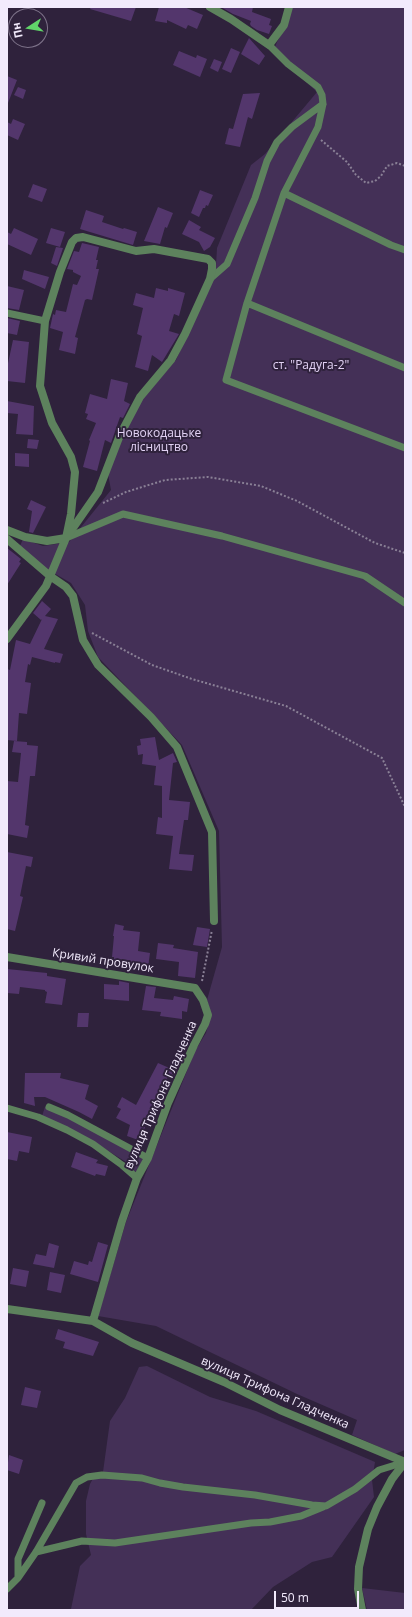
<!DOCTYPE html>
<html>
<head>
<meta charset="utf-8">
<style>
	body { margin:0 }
	#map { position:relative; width:412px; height:1617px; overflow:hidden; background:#2f223c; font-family:"Open Sans",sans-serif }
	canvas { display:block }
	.frame { position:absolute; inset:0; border:8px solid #f2eafc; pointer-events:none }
	.north { position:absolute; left:8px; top:8px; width:40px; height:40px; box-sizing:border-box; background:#2f223c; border:1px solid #7d7289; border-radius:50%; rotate:258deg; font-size:11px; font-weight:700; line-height:16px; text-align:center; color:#f2eafc }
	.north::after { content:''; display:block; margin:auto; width:14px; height:18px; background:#61d46a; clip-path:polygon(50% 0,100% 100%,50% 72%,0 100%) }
	.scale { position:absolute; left:274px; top:1591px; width:85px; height:18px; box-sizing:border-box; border:2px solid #f2eafc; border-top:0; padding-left:5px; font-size:12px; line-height:14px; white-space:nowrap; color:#f2eafc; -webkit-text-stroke:3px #2f223c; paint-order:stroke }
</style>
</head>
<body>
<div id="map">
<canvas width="412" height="1617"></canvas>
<div class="frame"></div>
<div class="north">Пн</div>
<div class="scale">50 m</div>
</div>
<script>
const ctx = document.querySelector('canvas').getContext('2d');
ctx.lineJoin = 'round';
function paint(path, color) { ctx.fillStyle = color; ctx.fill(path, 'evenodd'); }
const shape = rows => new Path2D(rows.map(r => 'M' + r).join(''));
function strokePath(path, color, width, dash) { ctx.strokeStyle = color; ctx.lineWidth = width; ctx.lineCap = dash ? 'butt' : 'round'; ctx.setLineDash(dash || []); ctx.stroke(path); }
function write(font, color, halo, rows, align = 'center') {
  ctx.font = font + ' "Open Sans",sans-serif'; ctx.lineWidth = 4; ctx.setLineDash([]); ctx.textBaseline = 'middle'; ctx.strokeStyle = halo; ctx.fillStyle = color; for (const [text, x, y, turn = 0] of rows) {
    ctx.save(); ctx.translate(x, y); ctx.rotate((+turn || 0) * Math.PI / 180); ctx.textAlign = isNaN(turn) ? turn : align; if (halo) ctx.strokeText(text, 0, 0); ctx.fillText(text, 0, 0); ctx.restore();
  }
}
const green = shape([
	[291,7,405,7,405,1450,395,1454,352,1435,357,1420,297,1394,156,1326,98,1316,126,1222,195,1051,206,1033,211,1015,207,1000,222,947,219,831,182,745,98,657,88,631,85,605,71,583,45,568,20,546,23,539,43,546,69,542,111,490,108,474,121,438,143,398,176,360,212,279,216,266,217,248,251,165,265,154,317,92,273,52,277,42,286,26],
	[45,1107,68,1116,142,1157,143,1160,137,1171,135,1172,126,1162,94,1142,42,1116],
	[147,1366,210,1397,256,1411,375,1462,372,1480,374,1497,332,1557,312,1562,273,1587,251,1610,71,1609,80,1566,91,1555,86,1534,86,1501,90,1484,96,1473,103,1472,110,1421,125,1398,139,1367],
	[362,1588,405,1593,405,1610,367,1610]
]);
const building = shape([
	[91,7,136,7,131,21,90,9],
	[159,7,184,7,203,15,197,29,188,25,186,29,167,20,167,23,155,21],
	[221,7,253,7,252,12,271,19,269,25,272,26,269,34,257,30,251,26,250,24,251,21,233,14],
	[249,38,265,56,259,65,241,54],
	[231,48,240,52,231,73,222,69],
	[179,51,196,58,197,55,207,59,200,77,173,65],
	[214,59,222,62,218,72,210,68],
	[7,76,17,80,8,103,7,103],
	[18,87,26,90,23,99,14,95],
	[260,93,252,119,248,117,240,147,225,144,229,128,233,129,243,94],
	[13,119,25,124,18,140,7,135,7,122,11,124],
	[33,184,47,189,42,202,28,197],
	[200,190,213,195,208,206,206,205,205,208,203,208,199,217,191,213],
	[158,207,173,213,167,228,165,227,160,244,144,241],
	[86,210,104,216,102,222,123,229,124,228,137,232,133,245,80,229],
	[189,220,201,227,199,230,215,238,210,247,204,251,199,242,182,234],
	[14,228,38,239,31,255,7,244,7,232,11,234],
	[51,228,65,232,60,247,46,243],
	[82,243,99,247,96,260,98,260,96,269,99,269,92,300,87,299,85,300,75,337,78,338,75,354,59,350,63,332,50,328,53,314,55,315,56,310,66,312,73,284,77,285,81,276,73,272,73,270,67,269,74,251,79,252],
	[56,247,63,248,57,266,51,263],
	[24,270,49,277,45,289,22,279],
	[7,286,24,290,19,310,7,308],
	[156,288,168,291,168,288,185,293,179,316,174,314,169,331,179,334,162,362,152,355,148,371,135,367,142,336,137,334,143,308,133,305,136,293,154,298],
	[7,318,20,321,17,335,7,333],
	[13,340,29,342,25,383,7,381,7,368],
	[111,379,128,383,124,401,130,404,123,418,120,417,111,443,105,440,97,471,83,467,90,441,89,440,96,423,86,419,88,414,85,413,90,394,107,399],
	[7,401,34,406,33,435,16,434,18,414,7,413],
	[28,439,39,440,37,449,27,448],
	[15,453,29,454,29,467,15,466],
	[31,500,46,507,33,533,29,532,32,511,27,509],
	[7,548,21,559,19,562,21,563,7,585],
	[42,601,51,609,45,616,58,619,44,649,63,654,60,663,55,662,55,663,32,657,30,665,28,664,25,682,31,683,27,714,19,713,17,741,7,740,7,669,10,670,16,640,30,644,42,619,41,620,33,613],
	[155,737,159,760,173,753,177,762,173,763,169,800,190,802,188,820,184,820,179,854,194,855,192,871,169,869,173,836,156,834,158,817,162,818,162,786,154,785,156,766,142,764,143,754,138,755,137,746,141,745,140,739],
	[14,741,27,742,27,745,38,746,35,776,30,776,28,796,25,825,29,826,27,838,7,834,7,781,18,782,21,753,12,752],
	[7,852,33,857,31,867,26,866,20,896,23,897,15,931,7,929],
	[115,924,124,926,123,930,140,932,138,951,150,953,148,968,122,965,123,960,114,959,114,957,112,957,114,936,113,936],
	[197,927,210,929,207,947,193,945],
	[158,943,174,945,173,948,198,952,195,978,178,976,179,962,156,959],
	[7,969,47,973,47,976,66,979,62,1005,45,1003,47,992,45,991,45,990,20,987,19,994,7,993],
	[119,981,129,983,129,1001,104,999,104,984,119,985],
	[146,986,156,987,154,998,173,1000,174,996,189,999,187,1012,182,1011,182,1019,160,1016,161,1012,142,1010],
	[78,1013,89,1013,88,1027,77,1027],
	[158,1063,176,1071,173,1079,168,1077,142,1126,145,1127,141,1141,127,1136,130,1125,116,1118,121,1109,117,1107,122,1097,136,1105],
	[25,1073,61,1073,60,1078,89,1085,85,1099,98,1106,92,1119,79,1112,45,1097,34,1097,35,1106,24,1103],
	[7,1132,32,1137,29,1153,19,1151,17,1161,7,1159],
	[76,1152,98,1160,96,1163,108,1166,105,1176,96,1174,95,1176,71,1167],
	[98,1242,108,1245,98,1282,70,1274,74,1261,88,1265,89,1261,92,1262],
	[49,1243,59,1246,54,1268,33,1264,36,1254,46,1256],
	[13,1268,29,1271,26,1287,10,1284],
	[50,1272,65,1275,61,1293,47,1290],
	[58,1329,99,1342,93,1356,63,1348,65,1342,55,1339],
	[25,1387,41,1391,37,1408,21,1405],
	[9,1455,23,1460,19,1474,7,1470]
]);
const path = shape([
	[321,140,347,162,356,175,366,183,375,181,381,176,387,166,397,163,405,166],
	[103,503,126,492,165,480,208,477,261,486,297,501,375,543,405,553],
	[92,633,152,665,192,679,286,706,382,758,405,807],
	[202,981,212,930]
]);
const service = shape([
	[269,45,288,64,318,87,322,95,323,104,318,127,284,193,247,303,226,380,405,448],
	[284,193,391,245,405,250],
	[210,279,227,264,255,198,267,161,277,142,292,127,323,104],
	[247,303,405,368],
	[7,313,45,321],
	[66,538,123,514,222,536,365,576,405,603],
	[49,1107,68,1115,148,1158],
	[7,1108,38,1117,67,1130,93,1144,122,1165,137,1178],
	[36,1552,82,1541,115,1543,251,1523,270,1522,301,1516,323,1507],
	[18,1578,36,1552,76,1483,87,1477,102,1475,142,1478,160,1483,183,1487,255,1495,312,1505,326,1506,355,1489,379,1470,405,1462],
	[7,1589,18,1578,18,1559,42,1503]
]);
const minor = shape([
	[210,7,231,19,269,45,284,25,289,7],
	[7,530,25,537,47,541,66,538,71,514,75,472,71,457,52,423,40,386,45,321,60,272,72,242,76,238,83,237,136,251,154,249,208,259,212,263,212,269,210,279,185,334,171,360,140,397,120,435,98,492,66,538,46,586,7,639],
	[7,539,50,576,66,587,73,596,83,640,98,665,151,717,177,747,212,832,214,921],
	[7,957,195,988,203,1000,208,1015,205,1024,194,1045,168,1103,148,1158,137,1178,122,1221,93,1321],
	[7,1309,93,1321,132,1343,224,1382,280,1410,405,1462,392,1479,377,1507,368,1529,359,1567,358,1589,362,1610]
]);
const parkNames = [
	["ст. \"Радуга-2\"",311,366],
	["Новокодацьке",159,434],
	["лісництво",159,448]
];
const streetNames = [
	["Кривий провулок",103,961,9],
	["вулиця Трифона Гладченка",161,1095,-66],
	["вулиця Трифона Гладченка",275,1393,24]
];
paint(green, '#443057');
paint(building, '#53366c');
strokePath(path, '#8a8096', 2, [2, 2]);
strokePath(service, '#5d825d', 7);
strokePath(minor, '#5d825d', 8);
write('12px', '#e2d2f4', '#2f223c', parkNames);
write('12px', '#f2eafc', '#2f223c', streetNames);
</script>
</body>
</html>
